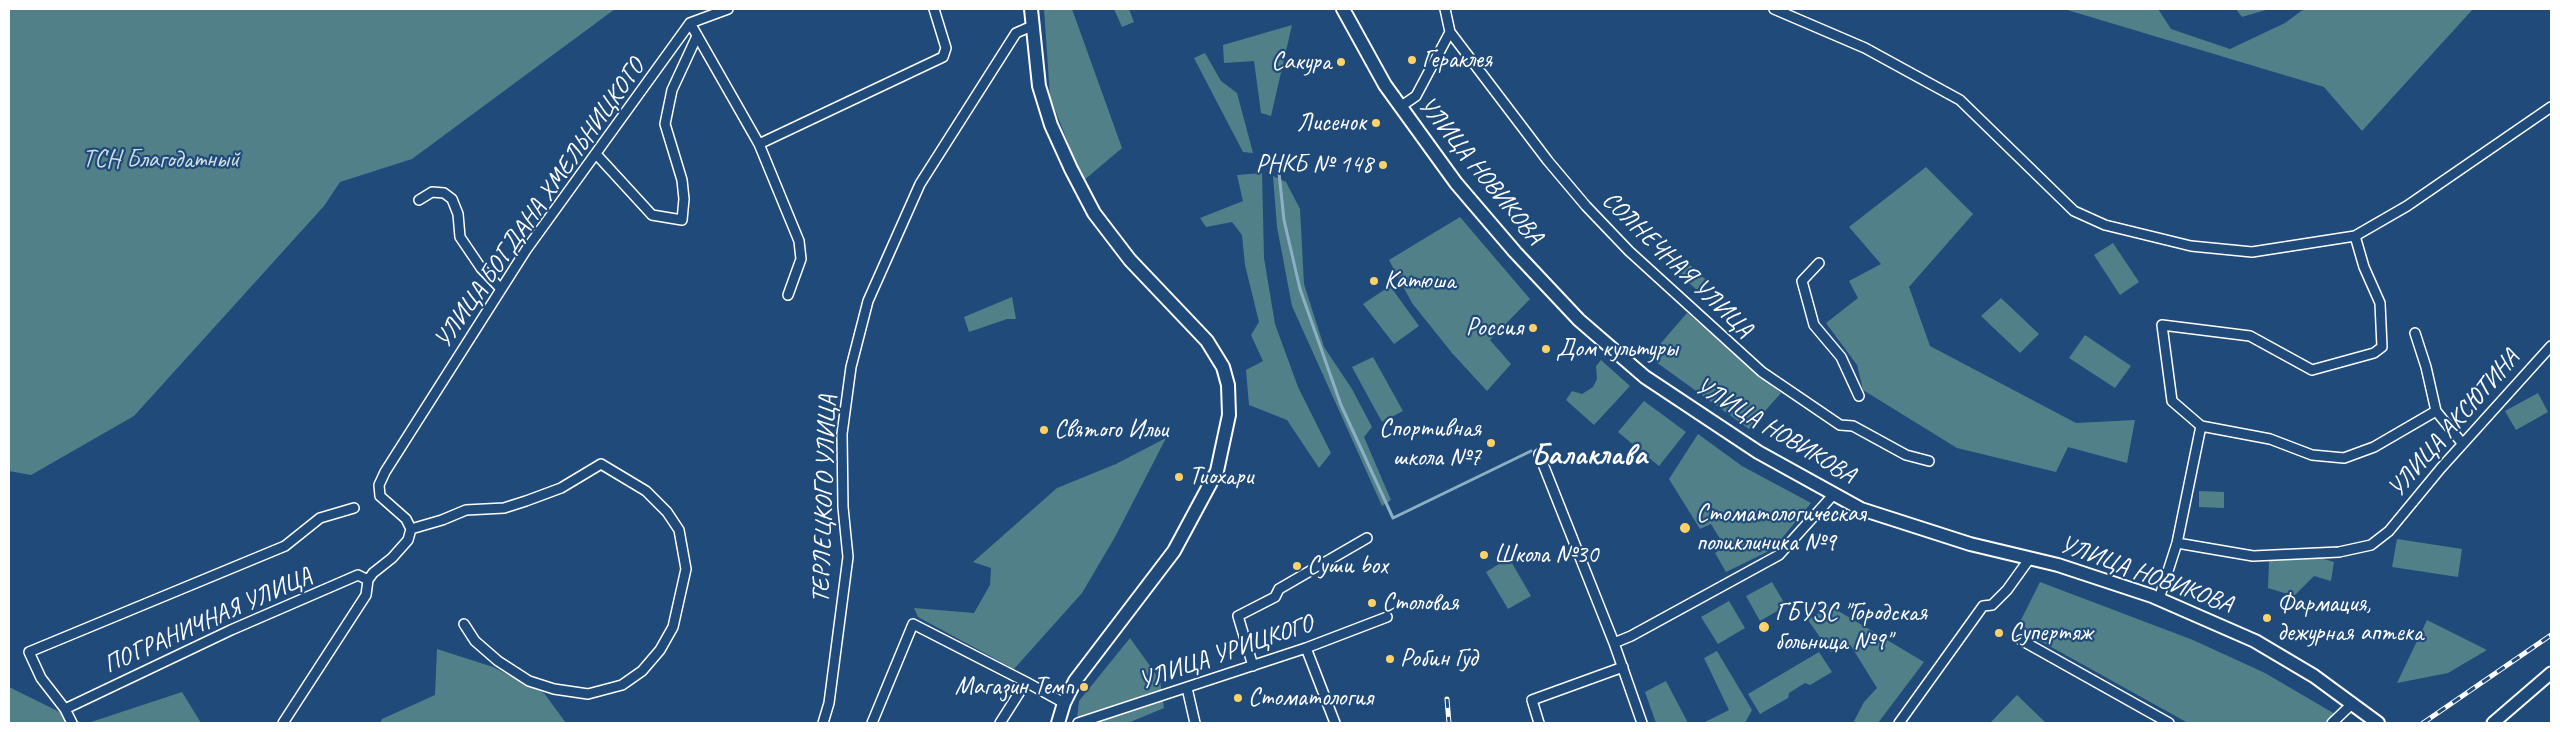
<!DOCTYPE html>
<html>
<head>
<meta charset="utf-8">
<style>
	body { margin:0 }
	#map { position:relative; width:2560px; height:732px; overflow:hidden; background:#1f4a7a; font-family:Caveat,sans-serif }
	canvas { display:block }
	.frame { position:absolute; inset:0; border:10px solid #fff; pointer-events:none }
</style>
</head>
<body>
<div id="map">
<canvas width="2560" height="732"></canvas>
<div class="frame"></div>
</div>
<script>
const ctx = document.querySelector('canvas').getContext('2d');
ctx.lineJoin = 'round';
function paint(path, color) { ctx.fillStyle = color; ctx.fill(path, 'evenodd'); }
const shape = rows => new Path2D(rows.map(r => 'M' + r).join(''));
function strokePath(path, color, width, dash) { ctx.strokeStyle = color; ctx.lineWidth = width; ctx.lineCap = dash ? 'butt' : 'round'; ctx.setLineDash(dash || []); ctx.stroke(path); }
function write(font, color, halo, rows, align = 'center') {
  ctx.font = font + ' Caveat,sans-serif'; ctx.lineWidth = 4.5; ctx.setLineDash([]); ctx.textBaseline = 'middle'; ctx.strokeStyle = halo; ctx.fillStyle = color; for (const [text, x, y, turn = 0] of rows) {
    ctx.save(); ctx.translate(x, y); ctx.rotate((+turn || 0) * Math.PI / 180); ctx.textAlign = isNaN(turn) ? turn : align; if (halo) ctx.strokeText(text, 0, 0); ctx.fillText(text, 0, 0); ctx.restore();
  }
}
const green = shape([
	[9,9,615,9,412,159,340,182,324,206,134,416,31,475,9,471],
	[1044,9,1072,9,1122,148,1083,181,1050,97],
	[1114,9,1129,9,1134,22,1122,27],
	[2064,9,2158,9,2171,29,2230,49,2285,23,2304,9,2473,9,2362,131,2324,87],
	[2236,9,2269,9,2242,17],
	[1292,25,1271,116,1261,113,1254,61,1224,63,1223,45],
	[1205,53,1221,81,1237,93,1253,153,1243,152,1194,58],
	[1926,167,1973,214,1909,287,1930,346,2076,423,2135,420,2127,463,2068,447,2056,472,1957,448,1863,390,1857,365,1826,323,1858,298,1849,281,1881,264,1849,227],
	[1262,173,1264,258,1275,324,1298,387,1331,453,1319,468,1287,420,1249,405,1246,370,1263,361,1251,335,1259,322,1245,265,1242,235,1232,222,1206,227,1200,218,1243,201,1237,175],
	[1273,176,1286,182,1300,209,1304,284,1324,347,1352,389,1372,427,1364,437,1391,500,1382,506,1292,306,1277,227],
	[1460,217,1530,299,1490,340,1511,364,1487,391,1452,353,1412,303,1389,260],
	[2113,243,2139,282,2120,295,2094,255],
	[1690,265,1706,280,1697,290,1680,275],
	[1390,286,1419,326,1394,344,1363,304],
	[1012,297,1016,319,1007,319,969,332,964,317],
	[2001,298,2039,334,2020,353,1981,316],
	[1687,313,1781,393,1749,429,1649,357],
	[2085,335,2131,366,2115,388,2069,358],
	[1373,357,1403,411,1382,422,1352,367],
	[1601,360,1630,386,1594,425,1566,400,1572,391,1582,394,1593,387,1597,379,1596,366],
	[2538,393,2548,412,2516,430,2505,411],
	[1644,401,1686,432,1659,466,1618,432],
	[1698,434,1742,466,1811,503,1773,549,1726,572,1715,553,1725,547,1711,524,1700,529,1669,479],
	[1166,438,1115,537,1082,593,1014,669,918,617,914,608,974,613,990,585,991,568,973,562,1057,488,1116,464],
	[2199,491,2224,492,2224,508,2199,507],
	[2397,539,2462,549,2458,577,2392,567],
	[1509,558,1531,596,1508,609,1486,572],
	[2321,558,2334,562,2331,581,2314,576,2294,596,2268,588,2269,561],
	[1772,582,1786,606,1760,621,1746,596],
	[2040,582,2193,640,2265,673,2335,714,2325,723,2188,723,2017,628],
	[1729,601,1745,628,1718,644,1701,617],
	[1830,606,1924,662,1878,723,1853,723,1864,702,1877,688,1851,646,1830,652,1808,620],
	[2427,620,2487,650,2448,673,2397,683],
	[1130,638,1160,680,1164,708,1128,723,1080,723,1077,719,1079,701],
	[437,649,493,667,544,693,566,723,380,723,382,719,435,695],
	[1717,651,1752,710,1745,723,1703,723,1729,710,1704,658],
	[1819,652,1832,672,1810,685,1805,683,1789,693,1788,698,1760,714,1748,694],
	[1666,681,1688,723,1656,723,1645,692],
	[9,687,82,723,9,723],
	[182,692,201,723,88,723],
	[2017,695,2046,723,1990,723]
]);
const stream = shape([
	[1279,173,1284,220,1300,289,1341,405,1393,518,1531,451]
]);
const minor = shape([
	[1774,9,1865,48,1960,100,2074,211,2105,225,2191,246,2252,252,2355,236,2407,206,2551,107],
	[690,23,759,144,799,241,801,259,788,295],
	[1450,32,1548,161,1586,206,1629,251,1762,372,1840,425,1853,426,1906,455,1929,461],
	[1400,107,1416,96,1450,32,1445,9],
	[759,144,943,57,946,48,934,9],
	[596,154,652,215,682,220,684,199,682,180,665,124,672,90,697,36],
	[419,200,432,192,444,193,452,199,458,214,460,237,481,268,501,289],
	[2355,236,2364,267,2380,303,2382,347,2374,353,2312,370,2250,336,2162,325,2172,401,2201,426,2270,439,2312,455,2344,458,2374,447,2436,411],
	[1819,263,1802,281,1814,325,1841,357,1859,396],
	[2415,333,2426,367,2436,411,2462,443],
	[1539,454,1614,643,1642,723],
	[411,529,442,520,466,510,504,508,526,501,561,488,601,464,646,491,667,512,679,530,686,569,673,627,660,650,642,671,622,685,588,694,554,689,529,681,498,661,475,641,464,624],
	[2177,543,2253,556,2339,552,2371,545,2389,531,2441,468,2551,346],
	[2159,599,2177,543,2201,426],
	[2021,640,2169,723],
	[1614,643,1631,636,1779,555,1834,494],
	[1306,648,1335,723],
	[1253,666,1238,616,1275,597,1279,589,1367,538],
	[1187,688,1195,723],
	[65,709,231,630,358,575,368,580],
	[72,723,65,709,41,678,29,652,285,546,320,518,354,508],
	[283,723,366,595,368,580,373,573,392,558,408,540,411,529,406,519,380,496,379,485,385,472,526,250,690,23,728,9],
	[823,723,829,703,848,557,843,507,842,434,851,367,868,301,920,184,1016,33,1032,26],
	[872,723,913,624,1026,682],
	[1000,723,1026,682,1064,703],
	[1078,723,1306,648,1387,617],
	[1539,723,1532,700,1623,667],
	[1899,723,1983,606,1992,605,2007,590,2030,558],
	[2332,723,2353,703]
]);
const tertiary = shape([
	[2493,723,2551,673]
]);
const secondary = shape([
	[1031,9,1039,86,1051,125,1071,169,1094,213,1130,260,1207,341,1223,367,1228,385,1229,415,1217,471,1174,551,1075,681,1064,703,1058,723],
	[1343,9,1385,85,1456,183,1515,252,1579,320,1645,377,1758,452,1861,509,1970,544,2058,565,2152,596,2255,641,2314,676,2378,723]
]);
const rail = shape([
	[1447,699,1449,723],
	[2423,723,2551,635]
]);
const markers = [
	[1412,60,5,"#ffd166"],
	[1341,62,5,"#ffd166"],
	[1376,123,5,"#ffd166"],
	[1383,165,5,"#ffd166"],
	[1374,281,5,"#ffd166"],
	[1533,328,5,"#ffd166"],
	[1546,349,5,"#ffd166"],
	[1044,430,5,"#ffd166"],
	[1491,443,5,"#ffd166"],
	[1179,477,5,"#ffd166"],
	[1685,528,6,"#ffd166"],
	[1484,555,5,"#ffd166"],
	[1297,566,5,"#ffd166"],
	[1372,603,5,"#ffd166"],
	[2267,618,5,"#ffd166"],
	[1764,627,6,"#ffd166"],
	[1999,633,5,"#ffd166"],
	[1390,659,5,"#ffd166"],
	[1084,687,5,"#ffd166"],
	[1238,698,5,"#ffd166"]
];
const poiNames = [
	["Гераклея",1422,60],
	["Сакура",1331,62,"right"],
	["Лисенок",1366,123,"right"],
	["РНКБ № 148",1373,165,"right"],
	["Катюша",1384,281],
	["Россия",1523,328,"right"],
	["Дом культуры",1556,349],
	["Спортивная",1481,429,"right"],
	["школа №7",1481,458,"right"],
	["Святого Ильи",1054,430],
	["Тиохари",1189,477],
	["Стоматологическая",1696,514],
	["поликлиника №9",1696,543],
	["Школа №30",1494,555],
	["Суши box",1307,566],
	["Столовая",1382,603],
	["Фармация,",2277,604],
	["дежурная аптека",2277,633],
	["ГБУЗС \"Городская",1775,613],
	["больница №9\"",1775,642],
	["Супертяж",2009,633],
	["Робин Гуд",1400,659],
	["Магазин Темп",1074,687,"right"],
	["Стоматология",1248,698]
];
const parkNames = [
	["ТСН Благодатный",161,160]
];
const streetNames = [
	["УЛИЦА НОВИКОВА",1480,171,51],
	["УЛИЦА БОГДАНА ХМЕЛЬНИЦКОГО",540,204,-55],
	["СОЛНЕЧНАЯ УЛИЦА",1677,265,44],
	["УЛИЦА АКСЮТИНА",2454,424,-49],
	["УЛИЦА НОВИКОВА",1775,431,31],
	["ТЕРЛЕЦКОГО УЛИЦА",825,499,-88],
	["УЛИЦА НОВИКОВА",2146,575,20],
	["ПОГРАНИЧНАЯ УЛИЦА",208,621,-24],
	["УЛИЦА УРИЦКОГО",1226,653,-19]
];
const districtNames = [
	["Балаклава",1589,456]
];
paint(green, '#528089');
strokePath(stream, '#8dafc4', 3);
strokePath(minor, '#fff', 12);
strokePath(tertiary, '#fff', 15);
strokePath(secondary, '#fff', 16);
strokePath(minor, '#1f4a7a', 9);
strokePath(tertiary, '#1f4a7a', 11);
strokePath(secondary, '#1f4a7a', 12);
strokePath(rail, '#fff', 5);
strokePath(rail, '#1f4a7a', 3, [9]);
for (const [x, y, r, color] of markers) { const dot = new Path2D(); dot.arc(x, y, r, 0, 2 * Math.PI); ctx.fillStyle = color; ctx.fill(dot); strokePath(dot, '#1f4a7a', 2); }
write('25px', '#fff', '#1f4a7a', poiNames, 'left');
write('25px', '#d4dfe2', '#1f4a7a', parkNames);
write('25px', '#fff', '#1f4a7a', streetNames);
write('bold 30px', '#fff', '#1f4a7a', districtNames);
</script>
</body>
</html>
